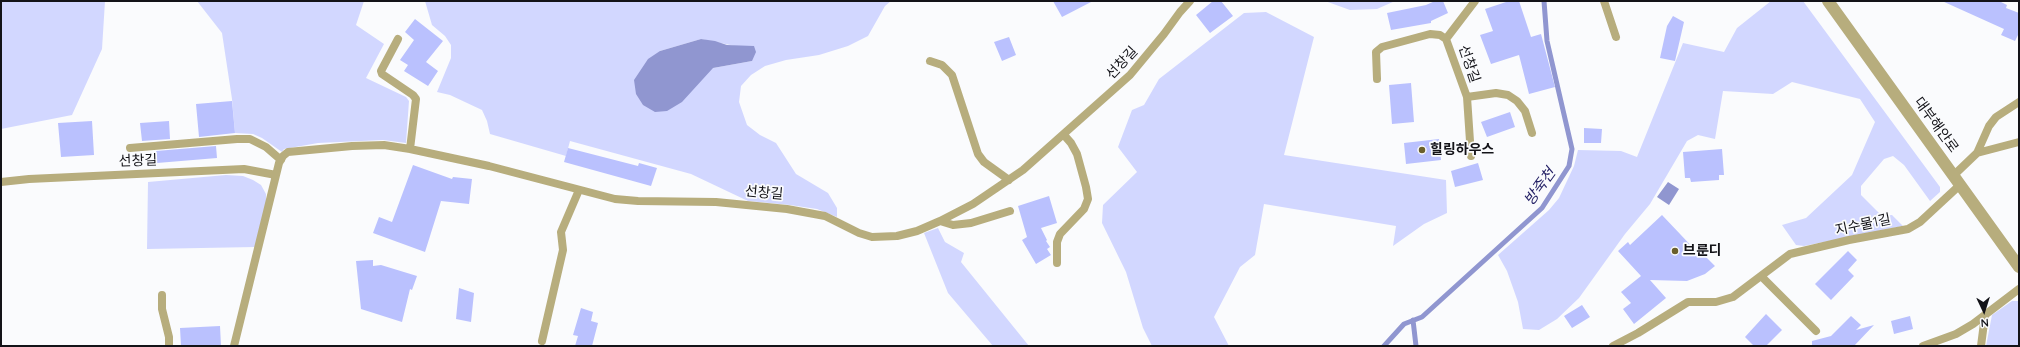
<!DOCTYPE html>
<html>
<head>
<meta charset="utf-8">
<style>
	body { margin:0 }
	#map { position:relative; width:2020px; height:347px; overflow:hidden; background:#fafbfd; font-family:Quicksand,sans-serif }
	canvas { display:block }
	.frame { position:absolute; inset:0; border:2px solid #131318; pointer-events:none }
	.north { position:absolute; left:1964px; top:291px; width:40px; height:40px; -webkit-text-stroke:3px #fafbfd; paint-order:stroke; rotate:176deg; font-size:11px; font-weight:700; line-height:16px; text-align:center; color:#131318 }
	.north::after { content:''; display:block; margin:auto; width:14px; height:18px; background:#131318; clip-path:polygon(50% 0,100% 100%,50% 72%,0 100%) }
</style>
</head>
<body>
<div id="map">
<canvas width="2020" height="347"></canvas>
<div class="frame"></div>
<div class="north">N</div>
</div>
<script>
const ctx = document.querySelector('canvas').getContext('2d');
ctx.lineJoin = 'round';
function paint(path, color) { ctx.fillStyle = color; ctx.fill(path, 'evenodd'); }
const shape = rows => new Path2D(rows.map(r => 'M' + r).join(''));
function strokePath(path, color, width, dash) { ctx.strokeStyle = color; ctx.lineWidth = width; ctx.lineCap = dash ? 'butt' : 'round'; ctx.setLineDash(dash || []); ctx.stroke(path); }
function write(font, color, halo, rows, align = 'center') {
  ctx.font = font + ' Quicksand,"Noto Sans KR",sans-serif'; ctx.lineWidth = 3.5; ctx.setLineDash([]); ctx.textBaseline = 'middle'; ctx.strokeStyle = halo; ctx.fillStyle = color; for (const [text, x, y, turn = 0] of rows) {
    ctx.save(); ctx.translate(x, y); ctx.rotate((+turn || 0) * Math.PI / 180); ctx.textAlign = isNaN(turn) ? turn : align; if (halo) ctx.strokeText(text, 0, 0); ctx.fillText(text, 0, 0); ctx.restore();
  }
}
const green = shape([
	[1,1,105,1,102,49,72,115,1,129],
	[197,1,364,1,356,25,384,44,366,78,406,97,409,101,406,143,383,140,318,143,284,149,282,152,262,138,253,134,235,133,232,99,222,33],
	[425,1,891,1,885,6,868,36,848,46,819,55,786,60,765,66,751,75,741,86,739,102,747,125,760,135,776,143,796,174,828,193,837,208,837,217,817,209,790,205,748,201,691,174,570,141,566,156,490,134,487,121,482,110,450,95,437,92,451,58,451,45,445,36,432,25],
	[701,39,735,46,752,61,713,68,660,51],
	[1325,1,1395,1,1377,9,1350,10],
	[1771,1,1803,1,1940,187,1940,192,1930,201,1904,165,1893,156,1884,159,1861,186,1861,195,1882,216,1892,215,1903,226,1804,246,1796,245,1782,225,1806,218,1852,175,1875,122,1860,99,1792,82,1773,94,1723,91,1715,139,1698,135,1687,141,1650,204,1625,234,1579,298,1557,319,1539,330,1523,329,1518,302,1507,271,1498,255,1549,210,1559,198,1574,166,1578,150,1621,151,1637,157,1683,43,1724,52,1737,28],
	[1266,12,1314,37,1284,155,1446,180,1447,213,1424,224,1393,246,1396,226,1264,204,1255,255,1240,267,1214,317,1229,346,1152,346,1143,328,1126,272,1102,223,1103,205,1137,172,1118,147,1132,110,1144,105,1159,79,1244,13],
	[226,175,243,176,253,180,261,185,266,194,266,205,255,247,147,249,148,182],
	[938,228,945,242,964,253,961,262,1029,346,993,346,948,293,924,233],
	[2012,301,2019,301,2019,346,1986,346,1992,315]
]);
const water = shape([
	[701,39,715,41,727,45,754,46,756,52,752,61,713,68,682,102,667,111,655,112,643,105,636,94,634,80,648,59,660,51],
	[1668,182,1679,189,1669,205,1657,197]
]);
const stream = shape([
	[1413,320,1416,346],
	[1384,346,1404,324,1422,317,1542,208,1569,166,1572,149,1547,41,1544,1]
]);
const building = shape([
	[1053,1,1093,1,1062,17],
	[1213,1,1221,1,1233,16,1210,33,1196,15],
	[1435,1,1443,1,1448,13,1431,21,1431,23,1391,30,1387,13,1426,5],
	[1509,1,1519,1,1531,37,1541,34,1555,87,1529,94,1519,55,1491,64,1480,35,1493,31,1485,9],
	[1942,1,1999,1,2007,5,2006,8,2019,13,2019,33,2015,41,2001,35,2004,29],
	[1673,16,1684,22,1675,61,1660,58,1667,26],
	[415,19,443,41,426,62,438,71,428,86,404,71,408,65,400,60,414,40,405,32],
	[1009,37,1016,55,1002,61,994,42],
	[1411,83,1414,122,1392,124,1389,85],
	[232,101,235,133,199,137,196,104],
	[1510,112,1515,127,1487,137,1481,122],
	[92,121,94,155,61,157,58,123],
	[169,121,170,139,142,141,140,123],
	[1584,128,1602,129,1601,143,1584,143],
	[1439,139,1441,160,1406,164,1404,143],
	[216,146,217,158,157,163,156,151],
	[568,148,638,166,639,163,657,168,651,186,564,162],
	[1722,149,1724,175,1719,175,1719,180,1691,182,1690,178,1685,178,1683,152],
	[1478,163,1483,180,1455,187,1451,171],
	[413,165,452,179,453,177,472,179,469,204,441,201,425,252,373,233,379,217,392,222],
	[1049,196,1057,223,1041,228,1047,240,1046,241,1050,247,1047,249,1051,255,1036,264,1022,240,1027,237,1018,206],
	[1662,215,1699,254,1701,252,1715,266,1705,274,1687,281,1650,280,1666,298,1634,324,1623,309,1631,303,1621,292,1641,276,1618,251,1628,242,1630,245],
	[1848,251,1857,260,1848,270,1854,276,1831,300,1815,284],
	[373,260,373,266,381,265,417,276,412,290,410,289,402,322,361,309,356,261],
	[459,288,474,293,471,322,456,319],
	[1582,305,1590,317,1572,328,1564,316],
	[581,308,593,312,591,321,598,323,592,346,575,346,578,336,573,335],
	[1766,314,1782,330,1766,346,1754,346,1745,337],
	[1851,316,1861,325,1856,330,1874,325,1854,346,1812,346,1812,341,1831,336],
	[1910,316,1913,329,1894,334,1891,321],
	[220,326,221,346,181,346,180,328]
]);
const service = shape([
	[1604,1,1616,37],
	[398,39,381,71,382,74,413,95,416,99,410,149],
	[1446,39,1475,1],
	[930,61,942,65,952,75,978,154,984,162,1009,180],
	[1377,79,1376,52,1382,47,1430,34,1440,35,1446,39,1467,97,1471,156],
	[1467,97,1496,93,1508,95,1517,101,1525,111,1532,133],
	[130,148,237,139,250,139,266,147,281,160],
	[1977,153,2019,142],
	[1954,175,1977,153,1989,126,1996,117,2019,102],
	[1,182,29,179,244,169,276,175],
	[940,221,953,225,971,223,1010,211],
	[1057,263,1057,242,1060,234,1084,209,1088,199,1086,187,1077,154,1071,143,1064,135],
	[1761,276,1816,331],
	[162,295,162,309,169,337,169,346],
	[542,341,563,250,561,232,579,190],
	[234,346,279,163,283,156,288,152,352,146,384,145,410,149,489,166,615,199,638,201,716,202,787,209,825,216,859,233,872,237,897,236,917,231,940,221,973,204,1023,170,1130,75,1164,34,1180,12,1190,1],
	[1613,346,1638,333,1688,302,1716,302,1733,297,1790,254,1849,240,1908,229,1920,222,1961,184],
	[1923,346,1956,334,1973,324,2019,289],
	[1981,346,1985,315]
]);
const tertiary = shape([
	[1828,1,2019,267]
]);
const markers = [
	[1422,150,4,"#6a5f2c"],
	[1675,251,4,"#6a5f2c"]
];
const streetNames = [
	["선창길",1122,63,-47],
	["선창길",1469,64,71],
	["대부해안로",1936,125,54],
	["선창길",138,161,-2],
	["선창길",764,193,5],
	["지수물1길",1863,225,-12]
];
const poiNames = [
	["힐링하우스",1430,150],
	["브룬디",1683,251]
];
const waterNames = [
	["방죽천",1540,187,-54]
];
paint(green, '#d2d7ff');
paint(water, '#9096d0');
strokePath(stream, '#9096d0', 5);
paint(building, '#bac1fe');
strokePath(service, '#b7ad7d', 8);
strokePath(tertiary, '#b7ad7d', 12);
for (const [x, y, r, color] of markers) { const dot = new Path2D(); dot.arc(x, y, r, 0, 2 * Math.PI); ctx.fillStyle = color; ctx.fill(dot); strokePath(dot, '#fafbfd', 1.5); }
write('14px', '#131318', '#fafbfd', streetNames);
write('bold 14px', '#131318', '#fafbfd', poiNames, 'left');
write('italic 15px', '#262367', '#fafbfd', waterNames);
</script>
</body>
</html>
